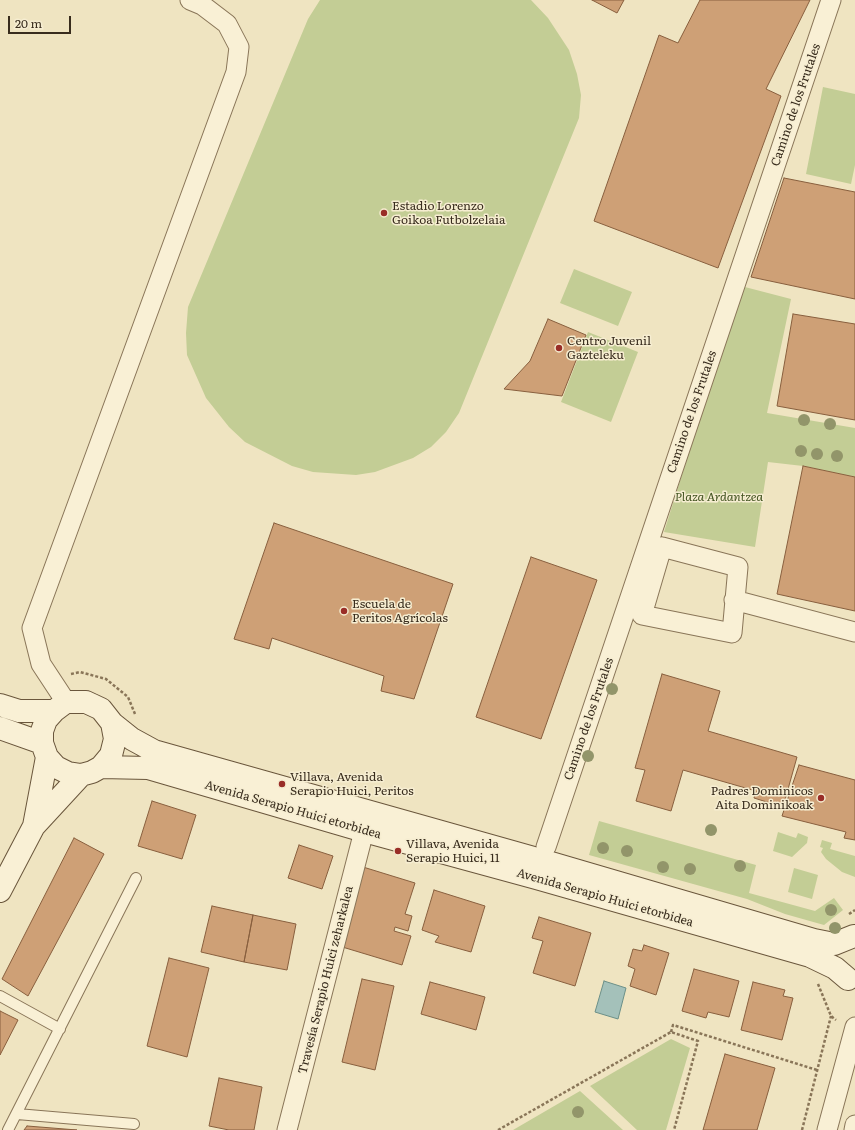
<!DOCTYPE html>
<html>
<head>
<meta charset="utf-8">
<style>
	body { margin:0 }
	#map { position:relative; width:855px; height:1130px; overflow:hidden; background:#efe4c1; font-family:Literata,serif }
	canvas { display:block }
	.scale { position:absolute; left:8px; top:16px; width:63px; height:18px; box-sizing:border-box; border:2px solid #382c1d; border-top:0; padding-left:5px; font-size:12px; line-height:14px; white-space:nowrap; color:#382c1d; -webkit-text-stroke:3px #f6edd1; paint-order:stroke }
</style>
</head>
<body>
<div id="map">
<canvas width="855" height="1130"></canvas>
<div class="scale">20 m</div>
</div>
<script>
const ctx = document.querySelector('canvas').getContext('2d');
ctx.lineJoin = 'round';
function paint(path, color) { ctx.fillStyle = color; ctx.fill(path, 'evenodd'); }
const shape = rows => new Path2D(rows.map(r => 'M' + r).join(''));
function strokePath(path, color, width, dash) { ctx.strokeStyle = color; ctx.lineWidth = width; ctx.lineCap = dash ? 'butt' : 'round'; ctx.setLineDash(dash || []); ctx.stroke(path); }
function write(font, color, halo, rows, align = 'center') {
  ctx.font = font + ' Literata,serif'; ctx.lineWidth = 3; ctx.setLineDash([]); ctx.textBaseline = 'middle'; ctx.strokeStyle = halo; ctx.fillStyle = color; for (const [text, x, y, turn = 0] of rows) {
    ctx.save(); ctx.translate(x, y); ctx.rotate((+turn || 0) * Math.PI / 180); ctx.textAlign = isNaN(turn) ? turn : align; if (halo) ctx.strokeText(text, 0, 0); ctx.fillText(text, 0, 0); ctx.restore();
  }
}
const green = shape([
	[320,0,531,0,548,18,569,50,577,74,581,95,579,118,459,413,446,432,431,447,413,458,375,472,356,475,313,472,292,466,245,442,229,427,206,398,187,355,186,333,188,307,308,19],
	[823,87,855,94,855,165,851,184,806,174],
	[574,269,632,292,618,326,560,303],
	[741,286,791,299,767,413,855,428,855,477,803,466,768,462,755,547,664,532],
	[588,332,638,352,611,422,561,402],
	[599,821,756,865,749,893,815,911,834,898,843,910,824,925,785,914,747,899,589,855],
	[778,832,796,838,798,833,808,837,807,843,792,857,773,851],
	[822,840,832,843,830,849,855,856,855,877,842,872,826,859,821,852,823,848,820,847],
	[794,868,818,875,812,899,788,892],
	[671,1039,690,1048,666,1130,637,1130,590,1086],
	[580,1091,623,1130,513,1130]
]);
const water = shape([
	[604,981,626,988,618,1019,595,1012,604,981]
]);
const building = shape([
	[592,0,624,0,617,13,592,0],
	[700,0,810,0,766,89,781,96,718,268,594,221,659,35,678,43,700,0],
	[784,178,855,192,855,299,751,277,784,178],
	[793,314,855,324,855,420,777,406,793,314],
	[548,319,586,335,562,396,504,389,530,361,548,319],
	[803,466,855,477,855,611,777,594,803,466],
	[274,523,453,584,414,699,381,691,384,676,272,638,269,649,234,639,274,523],
	[531,557,597,580,541,739,476,717,531,557],
	[662,674,720,691,708,731,797,757,783,807,754,798,756,791,683,770,671,811,636,801,645,770,635,768,662,674],
	[799,765,855,780,855,840,844,838,846,832,782,816,799,765],
	[152,801,196,815,182,859,138,846,152,801],
	[74,838,104,854,28,996,2,979,74,838],
	[299,845,333,856,322,889,288,878,299,845],
	[363,867,415,883,405,914,412,916,408,931,395,927,394,931,411,936,402,965,339,946,363,867],
	[434,890,485,906,471,952,435,942,439,936,422,930,434,890],
	[212,906,253,915,244,962,201,952,212,906],
	[253,915,296,924,287,970,244,962,253,915],
	[539,917,591,933,575,986,533,973,543,941,532,938,539,917],
	[644,945,669,953,656,995,630,986,635,969,628,966,633,949,642,951,644,945],
	[169,958,209,968,187,1057,147,1046,169,958],
	[694,969,739,981,729,1017,708,1012,706,1018,682,1011,694,969],
	[362,979,394,986,375,1070,342,1062,362,979],
	[430,982,485,997,476,1030,421,1014,430,982],
	[753,982,785,990,783,996,793,998,782,1040,741,1030,753,982],
	[0,1011,18,1020,0,1055,0,1011],
	[725,1054,775,1068,757,1130,703,1130,725,1054],
	[219,1078,262,1087,254,1130,229,1130,209,1126,219,1078],
	[27,1126,77,1130,24,1130,27,1126]
]);
const path = shape([
	[71,674,80,672,106,679,128,697,135,714],
	[849,914,855,910],
	[818,984,831,1016,836,1020],
	[671,1032,673,1025,817,1070],
	[498,1130,671,1032,698,1041,674,1130],
	[802,1130,831,1016]
]);
const lane = shape([
	[0,996,60,1029],
	[17,1114,134,1124],
	[8,1130,136,878]
]);
const street = shape([
	[662,547,738,567,732,633,642,615,662,547],
	[734,600,855,632],
	[66,702,41,664,32,628,236,72,239,47,227,24,202,5,190,0],
	[546,847,831,0],
	[287,1130,364,831],
	[827,1130,855,1027],
	[854,1130,855,1125]
]);
const secondary = shape([
	[66,702,86,702,101,709,112,723,115,739,111,755,101,767,92,772,81,775,68,773,56,767,47,757,42,743,42,731,46,720,54,711,66,702],
	[0,705,19,711,54,711],
	[112,723,132,739,154,751,541,860,814,940,834,944,854,936],
	[0,728,42,743],
	[101,767,148,768,364,831,536,878,810,956,835,968,848,979],
	[34,826,47,757],
	[0,891,34,826,81,775]
]);
const trees = [
	[804,420],
	[830,424],
	[801,451],
	[817,454],
	[837,456],
	[612,689],
	[588,756],
	[711,830],
	[603,848],
	[627,851],
	[740,866],
	[663,867],
	[690,869],
	[831,910],
	[835,928],
	[578,1112]
];
const markers = [
	[384,213,4,"#992d27"],
	[559,348,4,"#992d27"],
	[344,611,4,"#992d27"],
	[282,784,4,"#992d27"],
	[821,798,4,"#992d27"],
	[398,851,4,"#992d27"]
];
const streetNames = [
	["Camino de los Frutales",796,105,-71],
	["Camino de los Frutales",692,412,-71],
	["Camino de los Frutales",589,719,-71],
	["Avenida Serapio Huici etorbidea",293,810,16],
	["Avenida Serapio Huici etorbidea",605,898,16],
	["Travesía Serapio Huici zeharkalea",326,980,-76]
];
const poiNames = [
	["Estadio Lorenzo",392,206],
	["Goikoa Futbolzelaia",392,220],
	["Centro Juvenil",567,341],
	["Gazteleku",567,355],
	["Escuela de",352,604],
	["Peritos Agrícolas",352,618],
	["Villava, Avenida",290,777],
	["Serapio Huici, Peritos",290,791],
	["Padres Dominicos",813,791,"right"],
	["Aita Dominikoak",813,805,"right"],
	["Villava, Avenida",406,844],
	["Serapio Huici, 11",406,858]
];
const parkNames = [
	["Plaza Ardantzea",719,497]
];
paint(green, '#c3cd95');
paint(water, '#a4c1ba');
strokePath(water, '#6b8f88', 1);
paint(building, '#cea076');
strokePath(building, '#885f3e', 1);
strokePath(lane, '#897558', 12);
strokePath(street, '#897558', 21);
strokePath(secondary, '#6a563c', 24);
strokePath(path, '#897558', 2.5, [3, 2]);
strokePath(lane, '#f9f0d5', 10);
strokePath(street, '#f9f0d5', 19);
strokePath(secondary, '#f9f0d5', 22);
ctx.fillStyle = '#92956a';
for (const [x, y] of trees) { ctx.beginPath(); ctx.arc(x, y, 6, 0, 2 * Math.PI); ctx.fill(); }
for (const [x, y, r, color] of markers) { const dot = new Path2D(); dot.arc(x, y, r, 0, 2 * Math.PI); ctx.fillStyle = color; ctx.fill(dot); strokePath(dot, '#f6edd1', 1.5); }
write('12px', '#382c1d', '#f6edd1', streetNames);
write('12px', '#382c1d', '#f6edd1', poiNames, 'left');
write('italic 12px', '#455523', '#f6edd1', parkNames);
</script>
</body>
</html>
